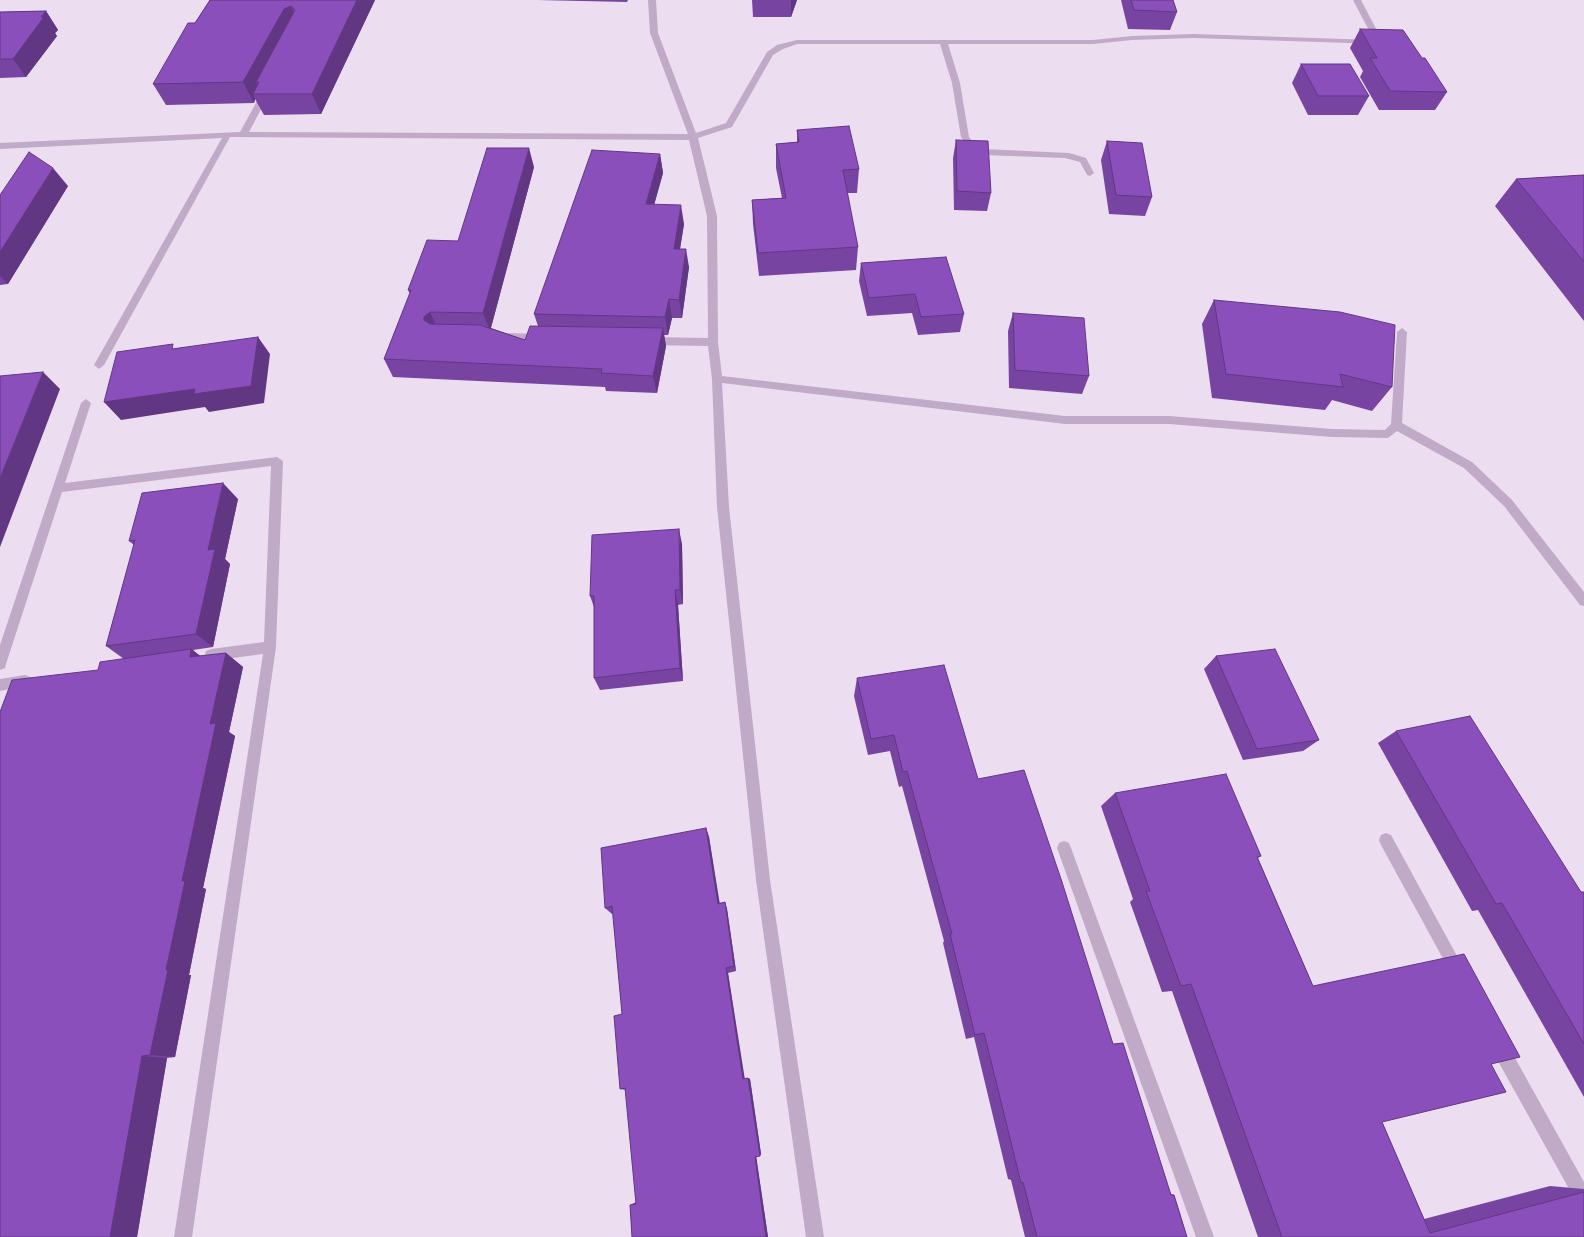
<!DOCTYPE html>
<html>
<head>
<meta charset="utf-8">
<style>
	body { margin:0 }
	canvas { display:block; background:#edddf0 }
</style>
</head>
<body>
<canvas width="1584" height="1237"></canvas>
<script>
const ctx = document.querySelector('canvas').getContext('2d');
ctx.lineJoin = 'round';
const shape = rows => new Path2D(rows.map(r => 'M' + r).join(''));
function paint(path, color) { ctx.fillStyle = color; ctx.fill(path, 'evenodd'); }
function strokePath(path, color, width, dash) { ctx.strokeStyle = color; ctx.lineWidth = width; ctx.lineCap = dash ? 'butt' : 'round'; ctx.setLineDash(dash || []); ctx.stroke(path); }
const minor = shape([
	[648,0,656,0,658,33,696,133,726,123,767,52,777,45,797,40,1093,40,1132,36,1194,34,1374,40,1353,0,1361,0,1383,42,1382,44,1194,38,1132,40,1093,44,948,44,960,83,969,137,977,147,984,149,1069,153,1086,158,1094,173,1090,176,1087,175,1080,162,1065,158,983,155,971,151,961,137,952,83,940,44,797,44,783,49,773,55,732,127,698,138,717,216,718,342,722,376,1065,416,1169,416,1332,429,1385,430,1391,424,1397,332,1402,328,1407,332,1402,423,1472,462,1512,500,1584,592,1584,606,1580,605,1504,506,1464,468,1397,431,1388,438,1332,437,1169,424,1065,424,722,383,729,507,770,880,824,1237,806,1237,756,880,717,507,712,379,708,346,648,345,643,341,648,337,708,338,707,216,689,140,230,137,104,365,99,369,94,365,222,138,0,149,0,143,240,132,262,92,266,90,270,92,249,132,688,134,650,33,648,0],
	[503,333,543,334,548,338,543,342,503,341,498,337,503,333],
	[86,399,91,403,65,483,277,457,283,461,276,647,192,1237,174,1237,263,654,211,661,206,659,205,655,206,651,211,649,264,642,271,466,62,492,6,664,5,668,0,670,0,645,81,403,86,399],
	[25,675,30,677,32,681,30,685,0,691,0,679,25,675],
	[1386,833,1391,835,1463,967,1466,972,1463,977,1458,980,1453,977,1381,845,1379,840,1381,835,1386,833],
	[1064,841,1069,843,1071,848,1214,1237,1196,1237,1057,848,1059,843,1064,841],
	[1499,1038,1505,1040,1584,1182,1584,1208,1578,1205,1493,1052,1491,1046,1493,1040,1499,1038]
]);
const wall = shape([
	[210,0,375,0,321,114,264,115,255,99,254,103,166,105,153,84,195,23],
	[537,0,628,0,627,2],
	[752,0,797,0,791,17,753,17],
	[1121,0,1173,0,1177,12,1170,30,1128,29],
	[46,11,58,30,55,33,57,36,26,77,0,78,0,12],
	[1360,29,1422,58,1447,92,1435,110,1379,110,1360,77,1363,71,1350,48],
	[1301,64,1369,96,1358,115,1308,115,1292,83],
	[797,130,859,169,857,193,847,193,858,247,856,270,759,276,753,224,752,200,782,198,776,168,776,144,797,142],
	[956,140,991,193,987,211,954,210,953,158],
	[1107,141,1152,197,1145,216,1109,214,1101,160],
	[660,154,663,173,654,205,684,224,680,249,689,267,682,318,672,318,668,335,664,335,666,346,657,393,606,391,605,387,393,377,384,359,410,294,408,290,534,167,491,328,525,340,538,326,534,314],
	[1584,175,1584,321,1495,206,1516,179],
	[68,186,8,284,0,285,0,195],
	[861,263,964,314,960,332,918,335,912,313,867,316,859,281],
	[1214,300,1392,387,1372,411,1332,400,1325,410,1212,398,1202,324],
	[1013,313,1089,376,1082,394,1009,388,1008,331],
	[238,499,225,559,230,564,213,647,193,650,200,656,226,653,243,667,229,732,235,736,203,888,206,889,189,975,191,975,175,1057,167,1058,137,1237,0,1237,98,670,124,659,106,646,134,545,129,541],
	[682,544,683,604,678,605,683,681,600,690,594,678,594,607,590,596],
	[1216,656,1319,740,1303,751,1243,760,1204,669],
	[857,678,978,779,1113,1044,1171,1194,1174,1195,1187,1237,1025,1237,1011,1180,1008,1179,974,1037,966,1039,943,943,944,941,902,786,899,787,890,751,868,755,854,696],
	[1396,731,1581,892,1584,892,1584,1097,1478,910,1472,911,1378,743],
	[1115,793,1261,856,1258,858,1313,986,1491,1064,1382,1122,1424,1219,1550,1186,1584,1189,1584,1237,1258,1237,1172,991,1162,992,1130,902,1133,899,1101,806],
	[706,828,709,837,719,903,725,902,727,909,736,971,728,973,744,1079,748,1078,750,1079,761,1154,756,1157,768,1237,632,1237,630,1205,636,1202,626,1090,620,1089,622,1014,613,914,612,914,605,908]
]);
const shadedWall = shape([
	[357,0,375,0,321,114,312,94],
	[791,0,797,0,791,17],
	[291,6,300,26,259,82,256,82,260,90,253,94,255,99,254,103,243,82,284,9],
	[46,11,58,30,55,33,57,36,26,77,13,59,41,17],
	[529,148,534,167,490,331,483,313],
	[660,154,663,173,649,223,646,204],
	[53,168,68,186,8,284,0,276,0,252],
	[681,205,684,224,677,267,674,249],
	[686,249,689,267,682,318,679,300],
	[669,299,672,318,668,335,665,317],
	[430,312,438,330,424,320,424,317],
	[663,328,666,346,657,393,653,376],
	[258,337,270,354,264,403,209,412,205,407,121,420,104,402],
	[43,372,60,389,0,547,0,478],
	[223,483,238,499,225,559,230,564,213,647,196,634,208,550],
	[679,529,682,544,683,604,680,590],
	[675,590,678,605,683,681,680,668],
	[191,649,210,663,190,657],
	[226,653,243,667,229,732,235,736,203,888,206,889,189,975,191,975,175,1057,150,1055,210,724],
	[706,828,709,837,721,911,718,904],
	[725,902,727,909,736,971,734,966],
	[726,968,728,973,745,1080,743,1079],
	[142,1056,167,1058,137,1237,110,1237],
	[748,1078,750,1079,761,1154,760,1156],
	[756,1155,768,1237,766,1237,755,1157]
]);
const building = shape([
	[210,0,357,0,312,94,253,94,259,82,256,82,295,10,291,6,284,9,243,82,153,84,188,23,195,23,210,0],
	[1131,0,1173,0,1177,12,1134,10,1131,0],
	[46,11,41,17,44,17,13,59,0,59,0,12,46,11],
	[1360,29,1403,30,1422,58,1425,58,1447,92,1390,91,1370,58,1377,58,1360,29],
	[1301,64,1350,64,1369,96,1318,96,1301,64],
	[849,126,859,169,843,170,858,247,758,253,752,200,786,198,776,144,799,142,797,130,849,126],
	[956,140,988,141,991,193,957,191,956,140],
	[1107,141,1142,143,1152,197,1116,195,1107,141],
	[487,148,529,148,483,313,430,312,424,317,424,320,430,324,480,325,525,340,530,326,663,328,653,376,601,373,602,369,384,359,411,290,408,290,427,240,458,241,487,148],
	[592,150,660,154,646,204,681,205,674,249,686,249,679,300,669,299,665,317,534,314,592,150],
	[29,152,53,168,0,252,0,195,29,152],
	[1584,175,1584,262,1516,179,1584,175],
	[946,257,964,314,921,317,915,294,869,298,861,263,946,257],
	[1214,300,1340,312,1395,325,1392,387,1340,374,1343,387,1226,374,1214,300],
	[1013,313,1084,318,1089,376,1015,370,1013,313],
	[258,337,251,386,194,394,195,389,104,402,117,352,173,344,172,349,258,337],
	[43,372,0,478,0,376,43,372],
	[223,483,208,550,215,549,196,634,106,646,135,540,129,541,142,493,223,483],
	[679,529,680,590,675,590,680,668,594,678,594,596,590,596,592,535,679,529],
	[191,649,190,657,226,653,210,724,216,723,182,881,185,881,166,970,168,970,150,1055,142,1056,110,1237,0,1237,0,712,12,680,98,670,100,662,191,649],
	[1275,649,1319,740,1257,749,1216,656,1275,649],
	[944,665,978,779,1024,770,1062,882,1113,1044,1123,1043,1171,1195,1174,1195,1187,1237,1037,1237,1023,1182,1021,1183,984,1033,975,1035,950,934,952,934,907,771,903,772,894,735,871,739,857,678,944,665],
	[1470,716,1581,892,1584,892,1584,1044,1502,903,1496,904,1396,731,1470,716],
	[1226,774,1261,856,1257,857,1313,986,1464,954,1520,1057,1491,1064,1506,1092,1382,1122,1430,1233,1584,1192,1584,1237,1282,1237,1191,984,1181,986,1146,891,1150,891,1115,793,1226,774],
	[706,828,718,904,725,902,734,966,726,968,743,1079,748,1078,760,1156,755,1157,766,1237,632,1237,630,1205,636,1204,625,1088,620,1089,614,1016,622,1014,612,906,605,908,601,848,706,828]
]);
paint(minor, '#c1aac8');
paint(wall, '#7844a2');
paint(shadedWall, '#613784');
paint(building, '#8b4fbc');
strokePath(building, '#613784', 1);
</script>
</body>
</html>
